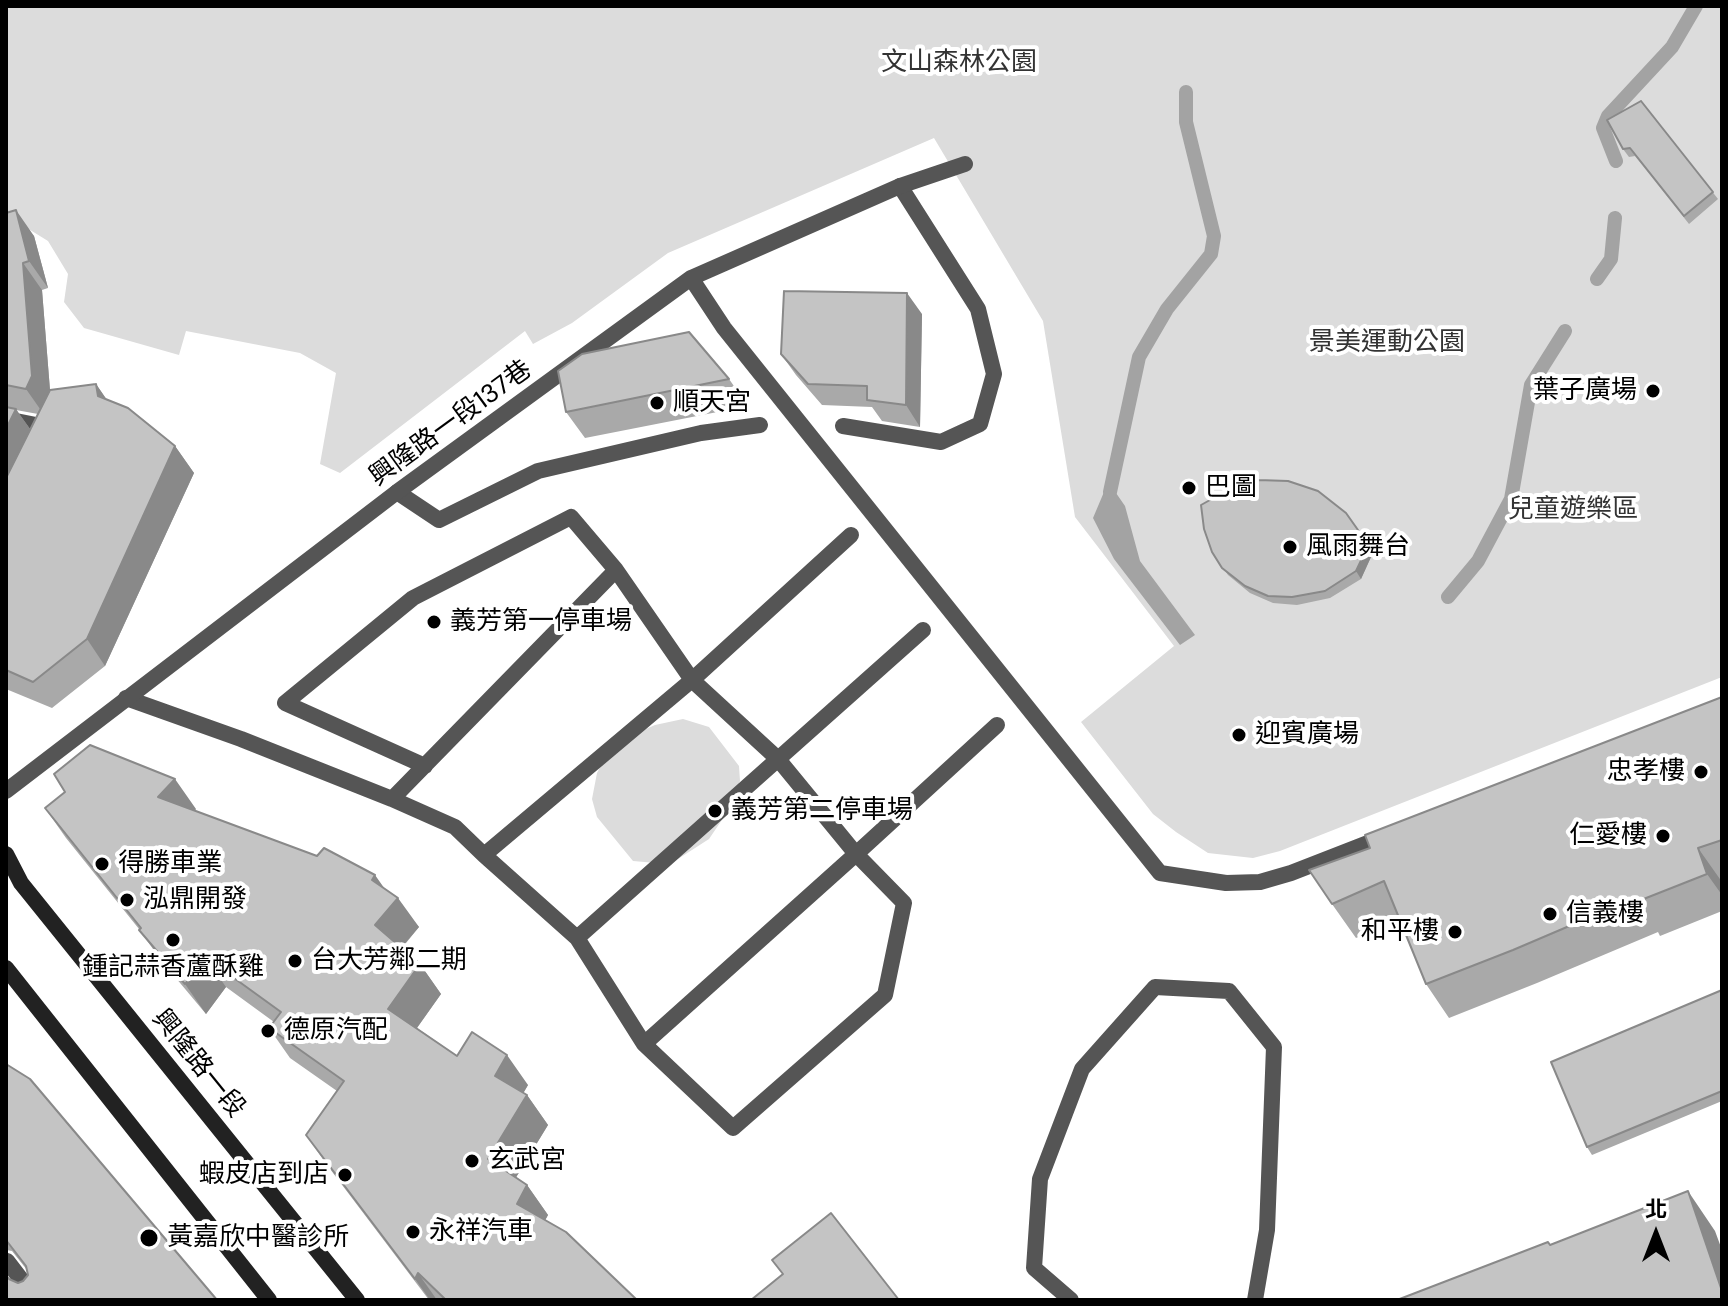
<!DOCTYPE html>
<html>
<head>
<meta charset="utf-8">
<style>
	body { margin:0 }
	#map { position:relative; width:1728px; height:1306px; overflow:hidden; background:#fff; font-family:"DM Sans","Noto Sans TC",sans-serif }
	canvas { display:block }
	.frame { position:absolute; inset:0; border:8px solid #000; pointer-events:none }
	.north { position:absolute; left:1616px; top:1194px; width:80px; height:80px; -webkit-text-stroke:6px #fff; paint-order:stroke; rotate:0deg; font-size:22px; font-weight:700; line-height:32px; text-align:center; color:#000 }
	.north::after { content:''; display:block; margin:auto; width:28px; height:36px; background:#000; clip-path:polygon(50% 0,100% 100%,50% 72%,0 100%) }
</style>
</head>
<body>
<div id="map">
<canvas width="1728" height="1306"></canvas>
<div class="frame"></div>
<div class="north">北</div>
</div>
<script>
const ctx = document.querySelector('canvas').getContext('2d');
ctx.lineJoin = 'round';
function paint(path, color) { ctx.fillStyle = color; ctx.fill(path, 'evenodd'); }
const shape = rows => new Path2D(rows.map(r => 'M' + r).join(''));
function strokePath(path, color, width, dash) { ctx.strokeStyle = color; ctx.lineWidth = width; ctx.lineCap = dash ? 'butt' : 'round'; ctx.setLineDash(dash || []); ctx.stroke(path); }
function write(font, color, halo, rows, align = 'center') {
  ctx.font = font + ' "DM Sans","Noto Sans TC",sans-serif'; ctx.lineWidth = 8; ctx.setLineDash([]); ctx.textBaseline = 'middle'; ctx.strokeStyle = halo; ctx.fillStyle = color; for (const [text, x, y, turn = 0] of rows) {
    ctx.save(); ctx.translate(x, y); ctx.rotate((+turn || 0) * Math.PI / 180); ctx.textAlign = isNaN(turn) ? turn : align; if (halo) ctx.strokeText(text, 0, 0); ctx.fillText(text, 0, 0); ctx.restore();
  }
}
const green = shape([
	[6,6,1722,6,1722,677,1280,851,1253,858,1208,853,1176,832,1153,814,1081,722,1174,646,1075,517,1043,321,934,138,668,253,572,323,533,344,525,331,340,473,320,464,336,373,300,353,186,331,179,355,84,328,64,302,68,274,48,241,14,220,6,211],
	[683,719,709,727,739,766,740,781,730,808,709,839,678,859,656,863,633,861,597,817,592,799,597,773,607,754,623,739,655,725]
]);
const water = shape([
	[1104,492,1116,493,1125,506,1140,561,1195,635,1180,645,1114,559,1093,518]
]);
const stream = shape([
	[1616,161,1603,128,1608,116,1672,47,1696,6],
	[1597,279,1611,259,1615,218],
	[1110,492,1139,357,1167,309,1211,254,1214,236,1186,122,1186,92],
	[1448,597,1478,561,1511,499,1531,385,1565,331]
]);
const service = shape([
	[843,426,941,442,980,424,994,374,978,309,900,186],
	[397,492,439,520,538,471,701,433,760,425],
	[126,698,241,739,392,799,455,827,484,855,577,938,644,1044,733,1128,885,995,904,903,856,854,778,759,692,680,616,570,392,799],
	[425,766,285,703,413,598,571,517,616,570],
	[484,855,692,680,851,535],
	[577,938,923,630],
	[644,1044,856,854,997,725],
	[1071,1300,1034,1268,1040,1179,1082,1069,1155,987,1229,991,1274,1047,1267,1230,1255,1300]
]);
const minor = shape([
	[691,278,724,328,1160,873,1226,883,1260,882,1291,873,1386,836],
	[6,419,51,428,50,430],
	[6,791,397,492,691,278,900,186,965,164],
	[7,1261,37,1300]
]);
const secondary = shape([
	[6,854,21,883,357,1300],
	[6,968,269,1300]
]);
const wall = shape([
	[1641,101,1718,199,1689,224,1635,156,1629,157,1623,149],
	[6,213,34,236,48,288,42,290,50,390,96,384,106,399,175,446,194,473,105,666,52,708,6,689],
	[16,410,38,414,30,429],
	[922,314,920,427,882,421,872,407,822,405,796,375,781,354],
	[729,379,748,406,585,438,566,412],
	[1363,538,1371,557,1361,579,1330,598,1297,605,1273,603,1250,593,1228,575,1212,552],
	[1722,697,1722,911,1660,936,1658,932,1537,983,1449,1018,1426,984,1399,919,1356,938,1332,904,1370,848],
	[45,808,196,809,194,811,384,888,419,927,402,948,420,964,441,994,417,1028,457,1056,528,1085,523,1093,527,1095,548,1125,516,1177,527,1185,548,1215,545,1220,637,1300,429,1300,327,1165,306,1135,337,1091,290,1058,269,1028,274,1022,226,987,206,1014,160,959,139,929,66,838],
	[1722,990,1722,1101,1592,1155,1587,1147],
	[6,1064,217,1300,6,1300,9,1279,18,1283,23,1281,28,1275,27,1270,12,1251,6,1250]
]);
const shadedWall = shape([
	[16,210,34,236,48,288,29,261],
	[23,263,42,290,51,403,45,416,26,389],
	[907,293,922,314,920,427,906,405],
	[96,384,114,410,98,396],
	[16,409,35,436,6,493,6,429],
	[175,446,194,473,105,666,87,639],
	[1358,530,1363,538,1371,557,1361,579,1356,571],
	[175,779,196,809,179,827,158,797],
	[1698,848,1722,882,1722,895,1707,874],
	[375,875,394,902,398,898,419,927,396,954,375,925,372,880],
	[205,957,226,987,206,1014,185,984],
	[420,964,441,994,409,1039,388,1009],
	[507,1055,528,1085,516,1106,495,1076],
	[527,1095,548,1125,509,1189,488,1159],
	[527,1185,548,1215,538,1234,517,1204],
	[1688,1191,1715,1231,1722,1250,1722,1291],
	[418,1273,437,1300,430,1300,415,1279]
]);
const building = shape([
	[1641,101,1713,192,1684,216,1630,148,1623,149,1607,120,1641,101],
	[16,210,29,261,23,263,32,376,26,389,6,385,6,213,16,210],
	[784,291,907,293,906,405,867,400,867,386,808,384,781,354,784,291],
	[689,332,729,379,566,412,558,371,582,354,689,332],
	[96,384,98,396,128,408,175,446,87,639,33,682,6,670,6,478,50,390,96,384],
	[6,407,16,409,6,429,6,407],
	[1258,480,1288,481,1318,491,1346,513,1358,530,1366,550,1356,571,1325,591,1292,597,1268,596,1245,586,1222,568,1212,552,1204,529,1201,505,1237,485,1258,480],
	[1722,697,1722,840,1698,848,1707,874,1636,902,1635,898,1513,950,1426,984,1384,881,1332,904,1309,870,1370,848,1365,835,1722,697],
	[90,745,175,779,158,797,317,856,324,848,375,875,372,880,398,898,375,925,420,964,388,1009,457,1056,472,1032,507,1055,495,1076,527,1095,488,1159,527,1185,517,1204,566,1232,637,1300,446,1300,418,1273,415,1279,306,1135,344,1081,269,1028,281,1012,205,957,185,984,139,930,141,928,45,808,65,792,54,774,90,745],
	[1722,990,1722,1091,1587,1147,1551,1062,1722,990],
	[6,1064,30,1079,217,1300,6,1300,6,1275,9,1279,18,1283,23,1281,28,1275,26,1266,6,1240,6,1064],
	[1688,1191,1722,1291,1722,1300,1397,1300,1548,1242,1550,1245,1688,1191],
	[831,1213,899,1300,751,1300,783,1274,772,1260,831,1213]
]);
const markers = [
	[1653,391,8,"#000"],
	[657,403,8,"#000"],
	[1189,488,8,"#000"],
	[1290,547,8,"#000"],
	[434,622,8,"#000"],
	[1239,735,8,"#000"],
	[1701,772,8,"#000"],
	[715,811,8,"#000"],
	[1663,836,8,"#000"],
	[102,864,8,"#000"],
	[127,900,8,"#000"],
	[1550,914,8,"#000"],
	[1455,932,8,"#000"],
	[173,940,8,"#000"],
	[295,961,8,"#000"],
	[268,1031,8,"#000"],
	[472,1161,8,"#000"],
	[345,1175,8,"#000"],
	[413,1232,8,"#000"],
	[149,1238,10,"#000"]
];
const parkNames = [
	["文山森林公園",959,63],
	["景美運動公園",1387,343],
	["兒童遊樂區",1573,510]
];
const poiNames = [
	["葉子廣場",1637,391,"right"],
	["順天宮",673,403],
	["巴圖",1205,488],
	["風雨舞台",1306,547],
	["義芳第一停車場",450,622],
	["迎賓廣場",1255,735],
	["忠孝樓",1685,772,"right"],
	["義芳第二停車場",731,811],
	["仁愛樓",1647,836,"right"],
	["得勝車業",118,864],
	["泓鼎開發",143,900],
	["信義樓",1566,914],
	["和平樓",1439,932,"right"],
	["台大芳鄰二期",311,961],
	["鍾記蒜香蘆酥雞",173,968,"center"],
	["德原汽配",284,1031],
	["玄武宮",488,1161],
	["蝦皮店到店",329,1175,"right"],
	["永祥汽車",429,1232],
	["黃嘉欣中醫診所",167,1238]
];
const streetNames = [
	["興隆路一段137巷",451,424,-36],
	["興隆路一段",198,1064,51]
];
paint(green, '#dcdcdc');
paint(water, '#a3a3a3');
strokePath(stream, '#a3a3a3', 14);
strokePath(service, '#555', 16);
strokePath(minor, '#555', 16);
strokePath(secondary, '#222', 16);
paint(wall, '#a9a9a9');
paint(shadedWall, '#898989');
paint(building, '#c4c4c4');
strokePath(building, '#898989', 2);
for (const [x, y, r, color] of markers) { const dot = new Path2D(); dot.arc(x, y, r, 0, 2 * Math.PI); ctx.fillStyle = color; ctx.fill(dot); strokePath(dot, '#fff', 3); }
write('26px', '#333', '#fff', parkNames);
write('26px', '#000', '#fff', poiNames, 'left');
write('26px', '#000', '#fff', streetNames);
</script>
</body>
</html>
